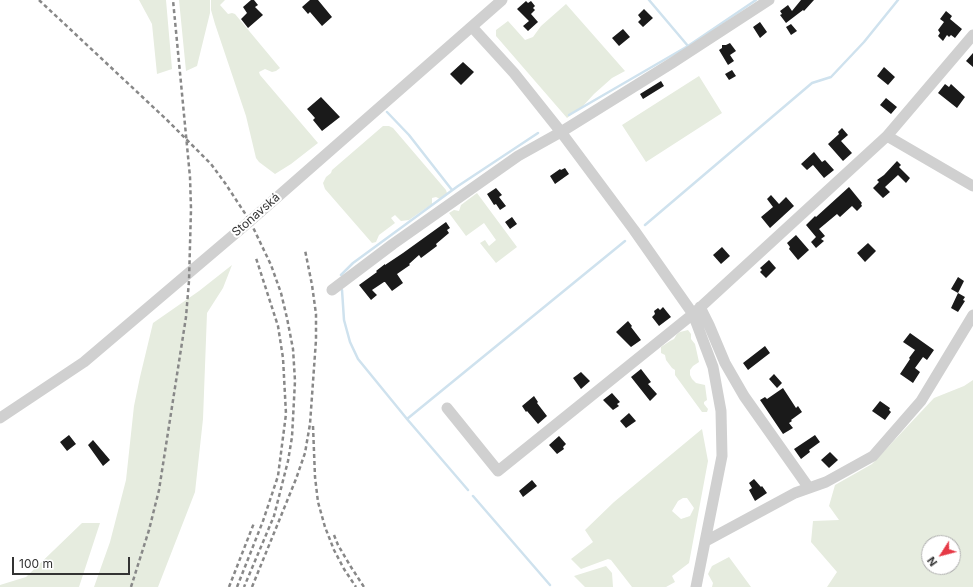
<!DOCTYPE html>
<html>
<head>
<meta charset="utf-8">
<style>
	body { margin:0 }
	#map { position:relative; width:973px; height:587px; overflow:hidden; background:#fff; font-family:Inter,sans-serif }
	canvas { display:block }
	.north { position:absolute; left:921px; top:535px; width:40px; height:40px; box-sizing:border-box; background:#fff; border:1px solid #adadad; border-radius:50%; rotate:234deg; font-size:11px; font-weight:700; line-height:16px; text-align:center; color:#333 }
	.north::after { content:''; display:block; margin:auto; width:14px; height:18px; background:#e63946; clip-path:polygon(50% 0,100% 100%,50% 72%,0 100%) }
	.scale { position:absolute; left:12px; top:557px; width:118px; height:18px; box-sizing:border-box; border:2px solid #333; border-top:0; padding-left:5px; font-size:12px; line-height:14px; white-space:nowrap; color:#333; -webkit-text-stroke:3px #fff; paint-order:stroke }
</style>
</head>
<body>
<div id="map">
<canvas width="973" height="587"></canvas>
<div class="north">N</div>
<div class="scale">100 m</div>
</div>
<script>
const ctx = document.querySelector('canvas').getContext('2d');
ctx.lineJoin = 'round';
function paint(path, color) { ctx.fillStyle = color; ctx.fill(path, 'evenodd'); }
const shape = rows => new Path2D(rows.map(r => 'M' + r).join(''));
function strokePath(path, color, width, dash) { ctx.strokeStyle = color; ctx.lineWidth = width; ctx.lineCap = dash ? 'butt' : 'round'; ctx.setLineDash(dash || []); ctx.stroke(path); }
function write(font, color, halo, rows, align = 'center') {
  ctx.font = font + ' Inter,sans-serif'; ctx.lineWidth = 4; ctx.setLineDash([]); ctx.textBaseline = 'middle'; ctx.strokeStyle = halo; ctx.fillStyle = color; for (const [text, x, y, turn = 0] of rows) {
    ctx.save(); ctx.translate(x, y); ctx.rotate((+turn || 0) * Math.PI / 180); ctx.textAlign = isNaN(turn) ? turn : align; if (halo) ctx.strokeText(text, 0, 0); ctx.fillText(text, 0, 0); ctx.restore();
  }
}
const green = shape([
	[139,0,166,0,172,69,157,74,152,24],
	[179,0,210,0,210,13,197,66,186,71],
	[211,0,225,0,220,5,228,14,232,13,235,14,280,68,276,71,272,72,265,69,259,72,260,75,318,143,291,164,275,174,259,162,256,158,246,116,215,24,211,10],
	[566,4,625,71,612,78,594,94,583,106,567,118,496,36,496,30,508,21,525,40,533,37,541,26],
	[699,76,722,113,646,162,622,125],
	[383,126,389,126,393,128,446,190,447,193,440,199,436,197,432,198,432,204,409,220,401,221,395,215,391,218,395,223,379,235,376,242,372,243,325,189,323,183,326,177,331,173,332,170],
	[477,193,517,247,496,263,480,243,485,240,489,246,496,240,484,223,466,236,449,213,454,210,459,211,461,205],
	[232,265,223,288,207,313,203,419,195,492,158,587,94,587,110,542,126,480,134,406,140,377,153,323,199,291],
	[688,330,691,334,691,339,695,344,699,362,693,366,690,370,690,375,692,379,696,383,705,385,707,400,704,402,704,404,708,409,707,412,702,412,675,375,675,370,672,368,666,360,665,355,661,353,661,347,670,341,674,339,677,334,680,332],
	[973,380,973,587,827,587,837,572,811,542,813,521,839,520,829,506,835,485,872,464,934,398,964,386],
	[929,543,953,543,953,567,929,567],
	[702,429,708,461,689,563,672,576,675,582,666,587,632,587,611,560,608,559,581,569,571,559,593,542,585,530,614,502],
	[683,498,687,498,694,508,690,516,681,519,672,511,678,501],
	[82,523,100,523,79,587,0,587,0,585,26,577],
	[729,557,751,587,712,587,713,583,708,574,712,566],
	[606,566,612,573,613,587,585,587,574,576]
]);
const stream = shape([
	[649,0,688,46],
	[387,112,409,135,452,190],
	[569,115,688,46,756,0],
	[645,225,812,83,831,77,864,42,898,0],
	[341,275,353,263,458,186,538,133],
	[342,290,344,320,350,342,358,359,407,419,468,490],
	[407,419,625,241],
	[473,496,550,585]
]);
const building = shape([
	[251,0,254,0,258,5,255,7,263,15,248,28,241,19,247,13,243,7],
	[310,0,318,0,332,17,322,26,310,12,308,14,302,7],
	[801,0,814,0,804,11,803,10,786,23,780,15,782,14,780,11,788,5,792,11],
	[526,1,528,3,531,1,535,6,533,8,535,10,531,14,538,22,528,31,523,26,529,21,517,9],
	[644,9,653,18,643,27,638,22,641,19,638,15],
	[946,11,952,16,950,19,962,29,955,38,951,35,949,37,947,35,943,41,938,36,940,33,938,30,944,22,940,19],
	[760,22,767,32,760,38,753,27],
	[791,24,797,31,791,35,786,27],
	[623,29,630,37,619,46,612,38],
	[730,43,736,51,730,55,734,61,728,65,719,50,722,48,722,45,726,45],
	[973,53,973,67,966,61],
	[463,62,474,72,461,85,450,74],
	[884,67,895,77,888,85,877,76],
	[732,70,736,76,729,80,725,74],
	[661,81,664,86,643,99,640,94],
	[945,84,949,87,951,84,965,97,957,108,938,93],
	[321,97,340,117,322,131,313,120,315,118,307,109],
	[886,98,897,107,891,114,880,105],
	[842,128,848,135,841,141,852,153,843,161,828,144,839,134,838,132],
	[814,152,822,162,825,160,834,170,824,178,813,165,807,170,801,164],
	[897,161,901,165,899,167,910,178,906,183,898,175,885,187,890,192,883,198,873,188,879,182,877,180,884,175],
	[565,168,569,174,555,184,550,176,560,169,561,170],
	[849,187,862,203,861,204,862,206,857,211,852,206,840,217,837,214,819,229,825,236,821,239,824,241,816,248,811,242,816,237,806,225,815,216,816,217],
	[496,188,502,195,499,197,506,206,500,210,496,204,494,205,487,194],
	[771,195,779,204,786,197,794,206,770,228,761,217,773,207,767,199],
	[512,217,517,224,510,229,505,222],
	[446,222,450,228,447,230,449,233,436,244,437,246,421,258,419,255,409,264,410,265,397,274,403,283,392,291,385,282,384,282,372,290,377,295,371,300,359,285,377,272,376,271,385,264,385,265,403,253],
	[796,235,809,250,798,260,789,249,790,247,787,243],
	[868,243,876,251,865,262,857,253],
	[722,247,730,256,721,264,713,255],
	[769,260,776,268,766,278,760,272,762,270,760,268],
	[958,277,964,281,958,293,951,289],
	[958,293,965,297,963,300,965,301,958,312,951,308],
	[663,307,671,317,659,326,652,317,655,314,654,311,658,308,660,310],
	[628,321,632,326,631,327,641,340,631,347,616,332],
	[910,333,934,350,927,360,923,357,915,368,920,372,913,383,900,374,910,359,909,358,915,350,903,342],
	[765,346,770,353,748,370,743,363],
	[641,369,651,382,648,384,657,394,650,401,631,377],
	[581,372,590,381,581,389,573,378],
	[774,374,782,383,777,388,769,379],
	[783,388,796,408,798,406,802,412,791,420,792,421,789,423,793,428,783,434,760,400,765,397,767,399],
	[612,393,620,402,617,404,619,406,613,410,603,400],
	[534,396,538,402,537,403,547,416,538,424,527,411,526,412,522,406],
	[880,401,890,408,889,410,891,412,885,420,872,411],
	[629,413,636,421,626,428,620,421],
	[69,435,76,444,67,451,60,442],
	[815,435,820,442,809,450,810,452,801,459,794,449],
	[559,436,566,444,563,447,564,449,557,454,549,445],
	[93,440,110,460,103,466,88,445],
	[830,452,838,460,829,468,821,460],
	[754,479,761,487,762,486,767,493,755,501,749,490,752,488,749,483],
	[532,480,537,486,523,497,519,491]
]);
const minor = shape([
	[472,27,514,73,561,132,634,230,693,314,713,367,721,411,722,456,696,587],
	[887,136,973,186],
	[332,290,393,244,518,156,561,132,672,63,769,0],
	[700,307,709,325,725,363,744,396,809,488],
	[447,408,498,471,693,314,887,136,973,35],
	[0,418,84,362,250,221,502,0],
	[706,541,795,493,826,482,873,456,921,401,973,315]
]);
const rail = shape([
	[39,0,167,120,211,164,225,183,250,221,271,265,281,293,287,318,293,349,295,381,292,437,288,461,274,516,244,587],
	[313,426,315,477,318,502,325,527,334,550,344,569,356,587],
	[334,535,338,545,351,567,364,587],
	[131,587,149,530,159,490,186,317,189,281,191,209,190,177,173,0],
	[229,587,254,523],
	[237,587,263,521,278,476,286,414,283,358,278,326,256,258],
	[252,587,296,479,305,453,310,424,316,340,316,314,312,285,305,250]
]);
const streetNames = [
	["Stonavská",256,215,-41]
];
paint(green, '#e6ecdf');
strokePath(stream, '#cfe2ee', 2.5);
paint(building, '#1a1a1a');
strokePath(minor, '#d0d0d0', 11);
strokePath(rail, '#888', 2.5, [4, 3]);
write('12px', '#333', '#fff', streetNames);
</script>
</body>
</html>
